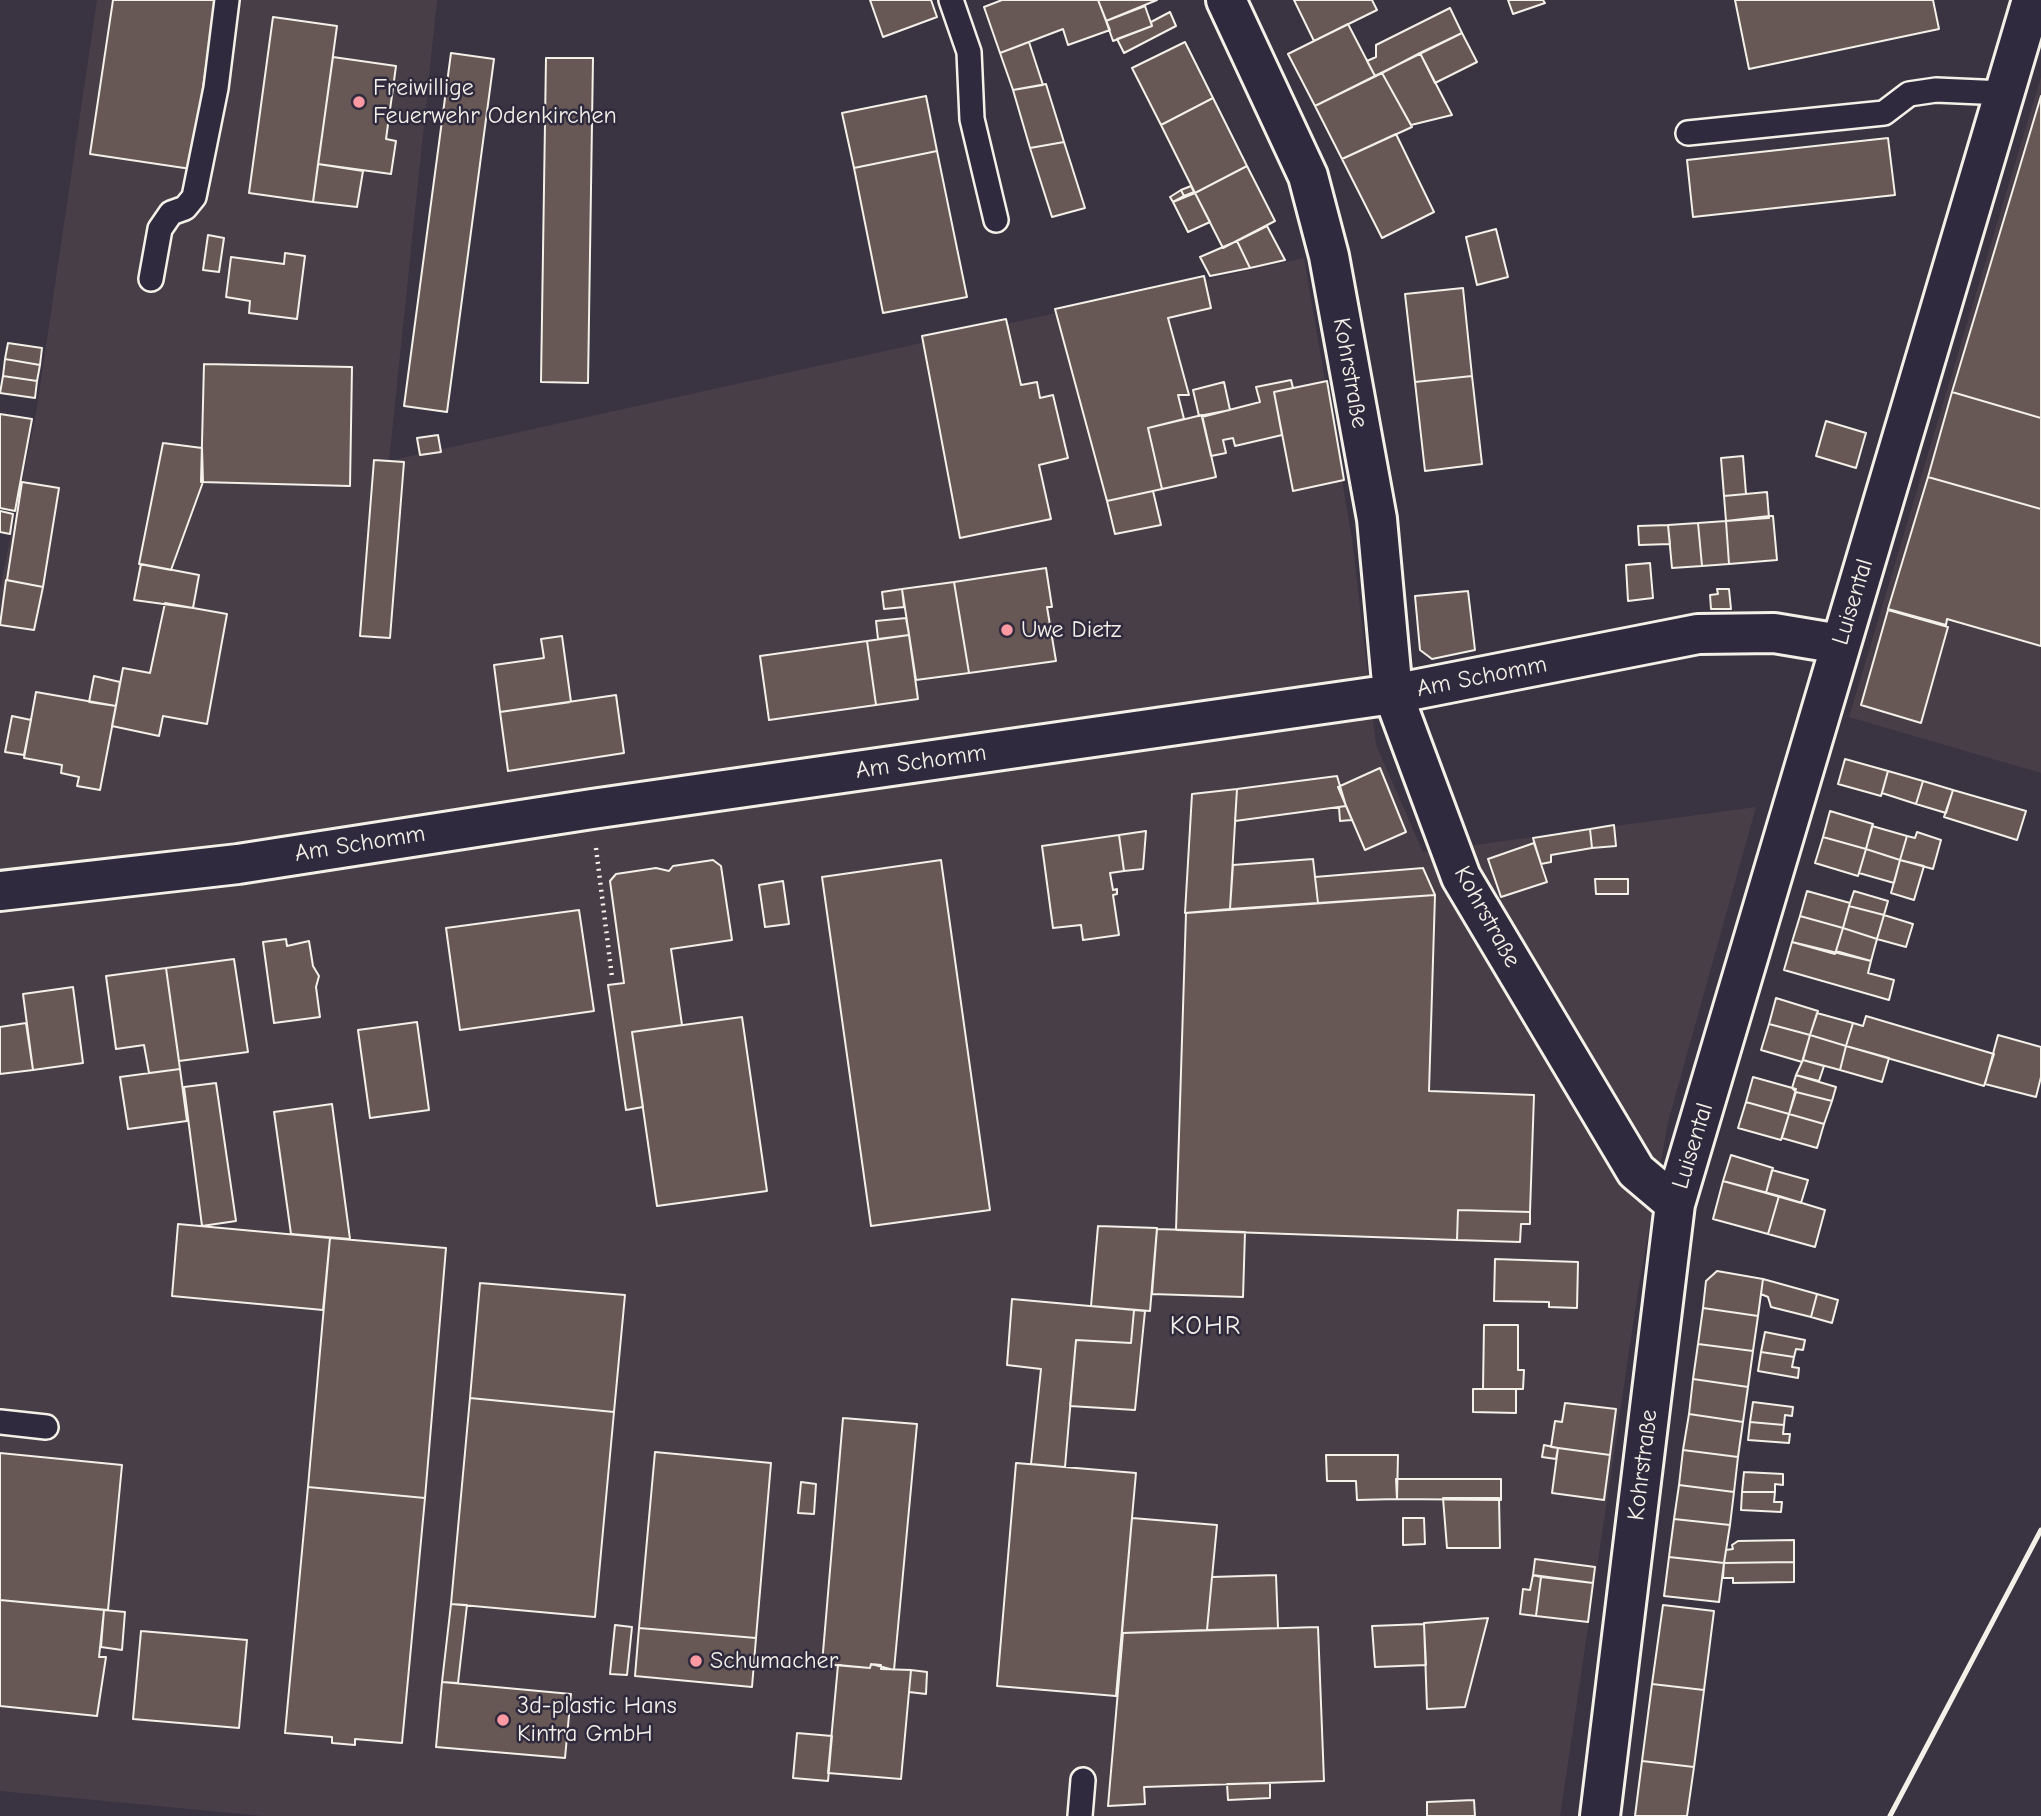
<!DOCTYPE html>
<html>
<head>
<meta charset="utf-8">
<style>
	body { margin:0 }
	canvas { display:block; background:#3a3342 }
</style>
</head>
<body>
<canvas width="2041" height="1816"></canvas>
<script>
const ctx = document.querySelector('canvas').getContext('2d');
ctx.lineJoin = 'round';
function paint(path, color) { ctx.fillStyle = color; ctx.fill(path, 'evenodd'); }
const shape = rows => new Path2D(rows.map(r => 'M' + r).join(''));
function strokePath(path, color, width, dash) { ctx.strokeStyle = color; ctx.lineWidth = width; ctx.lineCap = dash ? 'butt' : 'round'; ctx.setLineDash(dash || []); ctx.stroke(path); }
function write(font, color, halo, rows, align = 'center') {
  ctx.font = font + ' "Comic Neue",sans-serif'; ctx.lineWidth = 5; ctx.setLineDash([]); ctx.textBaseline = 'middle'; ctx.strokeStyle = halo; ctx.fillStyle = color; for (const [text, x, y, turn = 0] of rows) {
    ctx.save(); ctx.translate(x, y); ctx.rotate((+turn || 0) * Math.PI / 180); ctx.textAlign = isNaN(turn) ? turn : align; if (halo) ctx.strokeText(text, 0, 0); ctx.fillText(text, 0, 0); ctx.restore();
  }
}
const built = shape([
	[97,0,437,0,389,461,1304,258,1352,539,1376,745,1423,852,1756,807,1668,1122,1638,1291,1560,1816,263,1816,0,1791,0,588,36,414],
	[2041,77,2041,773,1849,717]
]);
const building = shape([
	[113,0,216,0,191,169,90,154,113,0],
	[870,0,931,0,937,17,883,37,870,0],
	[1002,0,1098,0,1110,30,1068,45,1063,29,1000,53,984,7,1002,0],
	[1098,0,1157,0,1106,21,1098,0],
	[1294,0,1372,0,1377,10,1314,41,1294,0],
	[1508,0,1543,0,1545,3,1513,14,1508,0],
	[1735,0,1933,0,1939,29,1749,69,1735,0],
	[1145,6,1152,26,1113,41,1106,21,1145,6],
	[1450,8,1462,33,1375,76,1367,61,1376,57,1376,45,1450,8],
	[1170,12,1176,26,1124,53,1117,39,1152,26,1151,22,1170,12],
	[273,17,337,26,313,202,249,193,273,17],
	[1348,24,1375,76,1315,106,1288,54,1348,24],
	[1462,33,1477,62,1435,83,1420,53,1462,33],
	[1029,42,1043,85,1013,90,1000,53,1029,42],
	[1185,42,1213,98,1161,125,1132,68,1185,42],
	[451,53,494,59,447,412,404,406,451,53],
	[1420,53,1452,115,1411,125,1382,73,1420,53],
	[333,57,396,66,386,139,396,141,391,174,318,164,333,57],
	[546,58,593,58,588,383,541,382,546,58],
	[1382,73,1412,127,1342,159,1315,106,1382,73],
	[1046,84,1064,142,1030,148,1013,90,1046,84],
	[926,96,937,151,854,168,842,113,926,96],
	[2041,96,2041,418,1952,392,2041,96],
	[1213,98,1247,166,1195,193,1161,125,1213,98],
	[1396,134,1434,212,1382,238,1342,159,1396,134],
	[1888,138,1895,195,1693,217,1687,160,1888,138],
	[1064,142,1085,208,1052,217,1030,148,1064,142],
	[937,151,967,297,883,313,854,168,937,151],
	[318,164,363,171,357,207,313,202,318,164],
	[1247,166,1275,221,1223,248,1195,193,1247,166],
	[1191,186,1194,192,1184,196,1181,190,1191,186],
	[1181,190,1184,196,1173,202,1170,197,1181,190],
	[1195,193,1210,222,1188,232,1173,202,1195,193],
	[1267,226,1285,260,1250,268,1237,241,1267,226],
	[1496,229,1508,277,1477,285,1466,237,1496,229],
	[208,235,224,238,219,272,203,270,208,235],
	[1237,241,1250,268,1210,276,1200,257,1237,241],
	[285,253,305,256,297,319,249,313,250,301,226,297,231,257,284,264,285,253],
	[1204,276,1211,308,1168,318,1189,395,1178,395,1184,419,1148,428,1162,489,1107,501,1055,309,1204,276],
	[1463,288,1472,376,1415,382,1405,294,1463,288],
	[1006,319,1021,385,1037,382,1040,398,1053,395,1068,458,1039,465,1051,519,960,538,922,336,1006,319],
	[8,343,42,348,40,365,5,359,8,343],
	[5,359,40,365,37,381,3,376,5,359],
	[204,364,352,367,350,486,201,482,204,364],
	[3,376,37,381,35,398,0,393,3,376],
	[1472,376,1482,464,1425,471,1415,382,1472,376],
	[1291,380,1293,388,1274,392,1282,435,1235,446,1233,438,1223,440,1226,453,1211,456,1202,417,1260,402,1256,387,1291,380],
	[1327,381,1344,480,1293,491,1274,392,1327,381],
	[1224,382,1230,410,1199,416,1193,390,1224,382],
	[1952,392,2041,418,2041,509,1928,477,1952,392],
	[0,414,32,419,15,511,0,508,0,414],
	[1202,415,1216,477,1162,489,1148,428,1202,415],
	[1826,421,1866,433,1856,468,1816,456,1826,421],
	[438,435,441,452,420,455,417,438,438,435],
	[163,443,202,448,203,482,171,570,139,564,163,443],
	[1743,456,1746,494,1724,496,1721,458,1743,456],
	[374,460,404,462,390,638,360,636,374,460],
	[1928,477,2041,509,2041,646,1947,619,1946,625,1888,609,1928,477],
	[22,482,59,488,43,587,7,580,22,482],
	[1153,491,1161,525,1115,534,1107,501,1153,491],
	[1767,492,1769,518,1726,521,1724,496,1767,492],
	[0,511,13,514,10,534,0,532,0,511],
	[1769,516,1773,516,1777,560,1729,564,1726,521,1769,516],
	[1726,521,1729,564,1702,566,1698,523,1726,521],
	[1698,523,1702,566,1672,568,1668,525,1698,523],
	[1668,525,1670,544,1639,545,1638,526,1668,525],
	[1650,563,1653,598,1628,601,1626,565,1650,563],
	[141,564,199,575,193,608,134,600,141,564],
	[1046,568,1052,607,1047,607,1056,661,969,673,954,582,1046,568],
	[6,580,43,587,34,630,0,625,6,580],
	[954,582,969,673,916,680,902,589,954,582],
	[902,589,904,607,884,609,882,592,902,589],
	[1717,589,1729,589,1731,609,1711,609,1710,595,1718,594,1717,589],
	[1468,591,1475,650,1432,659,1420,650,1415,596,1468,591],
	[165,603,227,614,207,724,163,716,159,736,112,726,123,668,150,673,165,603],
	[1888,610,1948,627,1921,723,1861,705,1888,610],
	[906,618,909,635,878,639,876,621,906,618],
	[909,635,918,699,876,705,867,641,909,635],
	[562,636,571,702,500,712,494,665,544,658,541,639,562,636],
	[867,641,876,705,769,720,760,656,867,641],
	[94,676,120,682,116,706,89,702,94,676],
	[36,692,116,706,100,790,77,786,79,777,61,773,62,765,24,758,36,692],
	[616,695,624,753,508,771,500,712,616,695],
	[12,716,31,720,24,755,5,752,12,716],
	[1845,759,1888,771,1881,796,1838,784,1845,759],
	[1380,768,1406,832,1365,850,1338,787,1380,768],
	[1888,771,1923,781,1916,804,1882,793,1888,771],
	[1337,776,1346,806,1235,821,1237,789,1337,776],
	[1923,781,1953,790,1946,813,1916,804,1923,781],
	[1237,789,1230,909,1185,913,1192,794,1237,789],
	[1953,790,2026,811,2017,840,1944,817,1953,790],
	[1346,806,1352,820,1340,821,1339,807,1346,806],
	[1830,811,1873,824,1866,849,1823,837,1830,811],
	[1614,825,1616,846,1592,848,1590,829,1614,825],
	[1872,826,1907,836,1900,860,1866,849,1872,826],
	[1590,829,1592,848,1551,855,1551,862,1541,864,1533,838,1590,829],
	[1146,831,1143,869,1124,871,1119,835,1146,831],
	[1917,832,1941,840,1933,869,1900,860,1907,836,1915,838,1917,832],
	[1119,835,1124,871,1110,873,1113,890,1117,889,1117,894,1113,895,1119,935,1083,940,1081,925,1053,928,1042,846,1119,835],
	[1823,837,1866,849,1858,876,1815,863,1823,837],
	[1534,843,1547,882,1501,897,1488,859,1534,843],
	[1866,849,1900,860,1894,883,1859,873,1866,849],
	[1313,859,1318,903,1230,909,1233,865,1313,859],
	[713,860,721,866,732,940,671,949,682,1025,632,1032,643,1107,626,1110,608,985,624,983,610,881,616,874,656,868,669,871,673,866,713,860],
	[941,860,990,1210,871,1226,822,877,941,860],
	[1900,860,1924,866,1914,900,1891,893,1900,860],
	[1423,868,1435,895,1318,903,1315,877,1423,868],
	[1595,879,1628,879,1628,894,1596,894,1595,879],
	[783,881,789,924,765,927,759,885,783,881],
	[1807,891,1850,903,1843,928,1800,916,1807,891],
	[1854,891,1888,901,1884,915,1849,906,1854,891],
	[1435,895,1429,1091,1534,1095,1530,1212,1458,1210,1457,1240,1176,1230,1186,913,1435,895],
	[1849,906,1884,915,1877,939,1843,928,1849,906],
	[579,910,594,1011,460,1030,446,928,579,910],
	[1884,915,1913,924,1906,947,1877,939,1884,915],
	[1800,916,1843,928,1835,954,1792,942,1800,916],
	[1843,928,1877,939,1871,961,1836,951,1843,928],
	[286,939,287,946,309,941,313,966,319,976,316,987,320,1017,274,1023,263,942,286,939],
	[1792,942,1871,961,1868,973,1894,980,1889,1000,1784,970,1792,942],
	[234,959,248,1052,179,1061,166,968,234,959],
	[166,968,180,1069,149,1073,144,1045,116,1049,106,976,166,968],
	[73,987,83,1063,33,1070,23,994,73,987],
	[1776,998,1818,1011,1810,1035,1769,1024,1776,998],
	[1817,1013,1853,1023,1846,1046,1810,1035,1817,1013],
	[1866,1016,1994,1054,1984,1086,1846,1046,1853,1023,1863,1026,1866,1016],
	[742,1017,767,1191,657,1206,632,1032,742,1017],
	[417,1022,429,1110,370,1118,358,1030,417,1022],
	[26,1023,33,1070,0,1074,0,1027,26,1023],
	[1769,1024,1810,1035,1802,1062,1761,1050,1769,1024],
	[1810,1035,1846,1046,1840,1070,1803,1060,1810,1035],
	[1998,1035,2041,1047,2041,1077,2036,1097,1985,1084,1998,1035],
	[1846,1046,1889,1058,1882,1082,1840,1070,1846,1046],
	[1803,1060,1824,1066,1819,1081,1796,1075,1803,1060],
	[180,1069,187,1121,128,1129,120,1077,180,1069],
	[1796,1075,1836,1087,1832,1101,1796,1092,1792,1088,1796,1075],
	[1753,1077,1796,1089,1789,1114,1746,1102,1753,1077],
	[216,1083,236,1221,202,1226,184,1087,216,1083],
	[1796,1092,1832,1101,1824,1124,1789,1114,1796,1092],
	[1746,1102,1789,1114,1781,1140,1738,1128,1746,1102],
	[332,1104,350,1239,291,1234,274,1112,332,1104],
	[1789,1114,1824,1124,1817,1148,1782,1138,1789,1114],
	[1731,1155,1773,1168,1766,1193,1723,1181,1731,1155],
	[1772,1170,1808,1180,1801,1203,1766,1193,1772,1170],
	[1723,1181,1779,1196,1768,1234,1713,1219,1723,1181],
	[1779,1196,1825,1210,1815,1247,1768,1234,1779,1196],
	[1458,1210,1530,1212,1530,1224,1521,1224,1520,1242,1457,1240,1458,1210],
	[178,1224,330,1238,323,1310,172,1296,178,1224],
	[1098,1226,1157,1228,1150,1311,1091,1306,1098,1226],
	[1157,1229,1245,1232,1243,1297,1152,1294,1157,1229],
	[330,1238,446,1248,425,1498,308,1487,330,1238],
	[1495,1259,1578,1262,1577,1308,1549,1307,1549,1302,1494,1301,1495,1259],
	[1717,1271,1763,1279,1758,1316,1703,1308,1706,1281,1717,1271],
	[1763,1279,1817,1294,1811,1317,1771,1307,1768,1297,1761,1294,1763,1279],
	[480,1283,625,1295,614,1412,470,1398,480,1283],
	[1817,1294,1838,1300,1832,1323,1811,1317,1817,1294],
	[1012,1299,1134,1310,1131,1343,1076,1340,1065,1467,1031,1464,1041,1369,1007,1365,1012,1299],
	[1703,1308,1758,1316,1753,1351,1698,1344,1703,1308],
	[1134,1310,1145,1311,1135,1410,1070,1406,1076,1340,1131,1343,1134,1310],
	[1484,1325,1518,1325,1518,1370,1524,1370,1523,1389,1483,1389,1484,1325],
	[1765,1332,1805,1340,1803,1350,1796,1349,1794,1357,1761,1352,1765,1332],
	[1698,1344,1753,1351,1748,1387,1693,1379,1698,1344],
	[1761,1352,1794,1357,1792,1367,1799,1368,1798,1378,1758,1371,1761,1352],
	[1693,1379,1748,1387,1743,1422,1689,1414,1693,1379],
	[1473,1389,1516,1389,1516,1413,1473,1412,1473,1389],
	[470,1398,614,1412,595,1617,451,1604,470,1398],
	[1753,1402,1793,1407,1792,1416,1785,1415,1784,1425,1750,1422,1753,1402],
	[1565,1403,1616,1409,1610,1455,1551,1447,1555,1421,1562,1422,1565,1403],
	[1689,1414,1743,1422,1738,1457,1683,1450,1689,1414],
	[843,1418,917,1424,894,1670,871,1664,870,1668,822,1664,843,1418],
	[1750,1422,1784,1425,1783,1434,1790,1434,1789,1443,1748,1440,1750,1422],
	[1544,1445,1558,1448,1556,1459,1542,1457,1544,1445],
	[1558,1448,1610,1455,1604,1500,1552,1493,1558,1448],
	[1683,1450,1738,1457,1734,1492,1679,1485,1683,1450],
	[655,1452,771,1463,756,1638,639,1628,655,1452],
	[0,1453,122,1465,108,1610,0,1600,0,1453],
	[1326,1455,1398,1455,1397,1499,1357,1500,1356,1481,1327,1481,1326,1455],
	[1016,1463,1136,1473,1116,1696,997,1686,1016,1463],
	[1744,1472,1783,1474,1783,1485,1775,1484,1775,1492,1742,1492,1744,1472],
	[1396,1479,1501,1479,1501,1500,1397,1499,1396,1479],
	[801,1482,816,1484,814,1514,798,1513,801,1482],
	[1679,1485,1734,1492,1730,1525,1674,1519,1679,1485],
	[308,1487,425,1498,402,1743,355,1739,355,1745,332,1743,332,1737,285,1733,308,1487],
	[1742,1492,1775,1492,1774,1502,1782,1502,1781,1512,1741,1510,1742,1492],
	[1443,1498,1499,1498,1500,1548,1447,1548,1443,1498],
	[1132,1518,1217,1525,1207,1630,1122,1633,1132,1518],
	[1403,1518,1424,1518,1425,1544,1403,1545,1403,1518],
	[1674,1519,1730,1525,1724,1563,1669,1557,1674,1519],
	[1794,1540,1794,1562,1724,1563,1726,1550,1733,1549,1732,1545,1738,1541,1794,1540],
	[1669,1557,1724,1563,1719,1602,1664,1596,1669,1557],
	[1535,1559,1595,1567,1593,1583,1533,1575,1535,1559],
	[1794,1562,1794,1582,1733,1583,1733,1578,1723,1578,1724,1563,1794,1562],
	[1276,1575,1278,1628,1207,1630,1212,1577,1276,1575],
	[1533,1575,1541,1577,1536,1616,1520,1614,1523,1589,1530,1590,1533,1575],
	[1541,1577,1593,1583,1588,1622,1536,1616,1541,1577],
	[0,1600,104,1610,99,1657,106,1657,97,1716,0,1706,0,1600],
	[451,1604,467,1605,458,1683,442,1682,451,1604],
	[1663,1605,1714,1611,1704,1690,1652,1684,1663,1605],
	[104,1610,125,1612,122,1650,101,1647,104,1610],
	[1488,1618,1465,1707,1427,1709,1424,1623,1488,1618],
	[1424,1624,1426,1665,1375,1667,1372,1626,1424,1624],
	[615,1625,632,1627,627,1675,610,1674,615,1625],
	[1318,1627,1324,1781,1144,1787,1145,1804,1108,1806,1123,1633,1318,1627],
	[639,1628,756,1638,752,1687,635,1676,639,1628],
	[141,1631,247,1640,239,1728,133,1719,141,1631],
	[871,1664,881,1665,881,1669,911,1670,901,1779,828,1773,838,1665,870,1668,871,1664],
	[911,1670,927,1672,926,1694,909,1692,911,1670],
	[442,1682,571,1694,565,1758,436,1747,442,1682],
	[1652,1684,1704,1690,1694,1767,1642,1761,1652,1684],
	[797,1733,832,1736,828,1781,793,1778,797,1733],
	[1642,1761,1694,1767,1687,1816,1635,1816,1642,1761],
	[1270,1783,1270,1798,1228,1800,1227,1784,1270,1783],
	[1474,1800,1475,1816,1427,1816,1427,1802,1474,1800]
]);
const path = shape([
	[596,848,612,977]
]);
const lane = shape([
	[951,0,969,52,972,119,996,220],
	[1688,133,1884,113,1909,94,1936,90,2004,93],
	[151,279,160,229,171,213,185,208,194,197,216,88,227,0],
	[0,1422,46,1427],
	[1080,1816,1083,1780]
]);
const street = shape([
	[1226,0,1308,176,1329,256,1377,519,1393,694,1461,877,1636,1171,1675,1204,1600,1816],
	[0,891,238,864,592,809,1393,694,1698,634,1774,633,1840,644],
	[1675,1204,2032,0]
]);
const rail = shape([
	[1890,1816,2041,1530]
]);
const markers = [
	[359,102,7,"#ff9aa2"],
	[1007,630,7,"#ff9aa2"],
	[696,1661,7,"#ff9aa2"],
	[503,1720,7,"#ff9aa2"]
];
const poiNames = [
	["Freiwillige",373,88],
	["Feuerwehr Odenkirchen",373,116],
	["Uwe Dietz",1021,630],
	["Schumacher",710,1661],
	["3d-plastic Hans",517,1706],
	["Kintra GmbH",517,1734]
];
const streetNames = [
	["Kohrstraße",1350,373,80],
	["Luisental",1853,602,-73],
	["Am Schomm",1482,677,-11],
	["Am Schomm",921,762,-8],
	["Am Schomm",360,844,-9],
	["Kohrstraße",1487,917,61],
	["Luisental",1693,1146,-73],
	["Kohrstraße",1643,1465,-83]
];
const neighbourhoodNames = [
	["KOHR",1206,1327]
];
paint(built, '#483e48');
paint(building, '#675755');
strokePath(building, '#f4f1e8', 2);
strokePath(lane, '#f4f1e8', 28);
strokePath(street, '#f4f1e8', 44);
strokePath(path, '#f4f1e8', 4.5, [2, 5]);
strokePath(lane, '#2f2a3d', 23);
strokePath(street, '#2f2a3d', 38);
strokePath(rail, '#f4f1e8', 5);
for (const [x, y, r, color] of markers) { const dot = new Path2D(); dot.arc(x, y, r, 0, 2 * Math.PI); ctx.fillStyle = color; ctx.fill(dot); strokePath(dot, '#2f2a3d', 2.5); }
write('24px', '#f4f1e8', '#2f2a3d', poiNames, 'left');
write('24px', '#f4f1e8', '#2f2a3d', streetNames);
ctx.letterSpacing = '2px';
write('26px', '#f4f1e8', '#2f2a3d', neighbourhoodNames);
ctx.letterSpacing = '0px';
</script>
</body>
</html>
